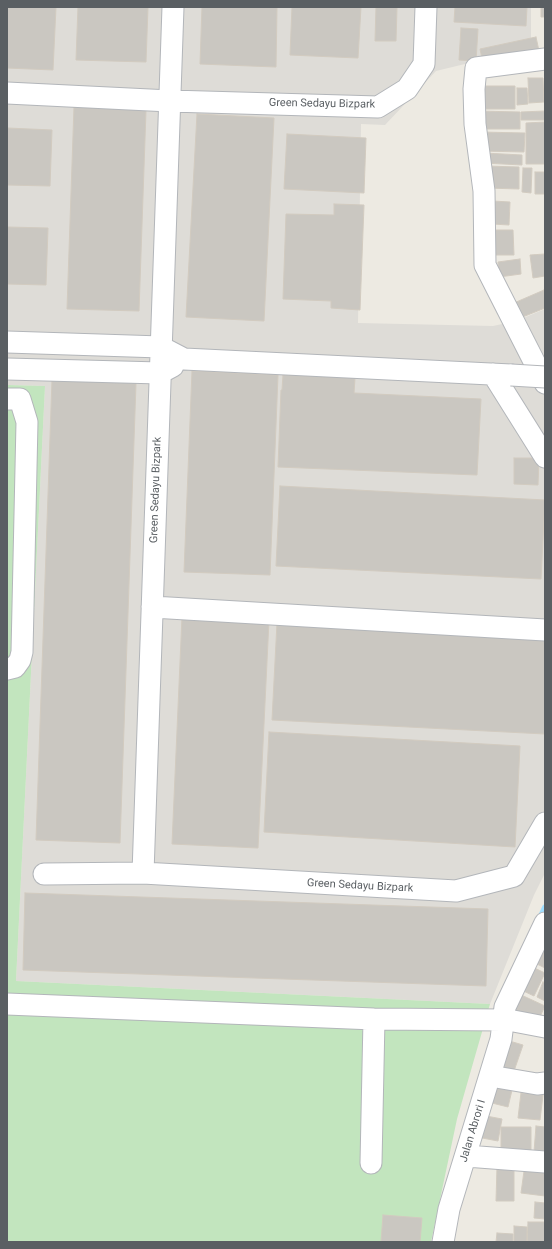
<!DOCTYPE html>
<html>
<head>
<meta charset="utf-8">
<style>
	body { margin:0 }
	#map { position:relative; width:552px; height:1249px; overflow:hidden; background:#edeae2; font-family:Roboto,sans-serif }
	canvas { display:block }
	.frame { position:absolute; inset:0; border:8px solid #5a5f63; pointer-events:none }
</style>
</head>
<body>
<div id="map">
<canvas width="552" height="1249"></canvas>
<div class="frame"></div>
</div>
<script>
const ctx = document.querySelector('canvas').getContext('2d');
ctx.lineJoin = 'round';
function paint(path, color) { ctx.fillStyle = color; ctx.fill(path, 'evenodd'); }
const shape = rows => new Path2D(rows.map(r => 'M' + r).join(''));
function strokePath(path, color, width, dash) { ctx.strokeStyle = color; ctx.lineWidth = width; ctx.lineCap = dash ? 'butt' : 'round'; ctx.setLineDash(dash || []); ctx.stroke(path); }
function write(font, color, halo, rows, align = 'center') {
  ctx.font = font + ' Roboto,sans-serif'; ctx.lineWidth = 3; ctx.setLineDash([]); ctx.textBaseline = 'middle'; ctx.strokeStyle = halo; ctx.fillStyle = color; for (const [text, x, y, turn = 0] of rows) {
    ctx.save(); ctx.translate(x, y); ctx.rotate((+turn || 0) * Math.PI / 180); ctx.textAlign = isNaN(turn) ? turn : align; if (halo) ctx.strokeText(text, 0, 0); ctx.fillText(text, 0, 0); ctx.restore();
  }
}
const industrial = shape([
	[7,7,531,7,531,48,436,71,385,125,361,124,358,323,493,326,516,321,545,309,545,873,534,895,490,1004,16,981,45,386,7,385]
]);
const green = shape([
	[7,385,45,386,16,981,490,1004,457,1119,431,1242,7,1242]
]);
const stream = shape([
	[539,920,545,907]
]);
const building = shape([
	[7,7,56,7,53,70,7,68,7,7],
	[78,7,148,7,146,62,76,60,78,7],
	[202,7,277,7,276,67,200,64,202,7],
	[292,7,361,7,358,58,290,55,292,7],
	[376,7,397,7,396,41,375,41,376,7],
	[455,7,527,7,526,26,454,22,455,7],
	[541,7,545,7,545,17,541,17,541,7],
	[461,28,478,29,476,61,459,60,461,28],
	[536,37,539,51,483,63,480,49,536,37],
	[528,78,543,78,544,102,529,103,528,78],
	[477,86,515,86,515,109,477,109,477,86],
	[517,88,527,88,528,104,517,105,517,88],
	[74,107,146,110,139,311,67,309,74,107],
	[478,111,520,112,520,129,478,129,478,111],
	[545,111,545,120,521,120,521,112,545,111],
	[197,114,274,118,264,321,186,317,197,114],
	[545,122,545,164,526,164,526,123,545,122],
	[7,128,52,130,50,186,7,185,7,128],
	[480,132,525,133,524,152,480,151,480,132],
	[287,134,366,138,364,193,284,189,287,134],
	[484,153,522,155,522,165,484,163,484,153],
	[486,166,519,167,519,189,486,188,486,166],
	[523,168,532,168,531,193,522,192,523,168],
	[535,172,545,172,545,194,535,194,535,172],
	[493,201,510,202,509,225,492,224,493,201],
	[334,204,364,205,360,310,331,308,331,301,283,299,286,214,334,215,334,204],
	[7,227,48,228,46,285,7,284,7,227],
	[488,230,513,230,514,255,488,255,488,230],
	[545,254,545,276,533,278,530,255,545,254],
	[520,259,521,274,499,277,498,262,520,259],
	[544,290,545,308,520,318,514,303,544,290],
	[192,371,278,375,270,575,184,572,192,371],
	[283,375,355,378,354,393,481,399,477,475,278,467,281,390,282,390,283,375],
	[52,380,136,383,120,843,36,840,52,380],
	[514,458,539,458,538,485,514,484,514,458],
	[280,486,545,500,541,579,276,566,280,486],
	[182,617,269,620,258,848,172,844,182,617],
	[277,623,545,637,545,734,272,720,277,623],
	[269,732,520,746,515,847,264,832,269,732],
	[25,893,488,909,486,986,23,970,25,893],
	[543,947,545,948,545,968,535,963,543,947],
	[526,964,545,973,534,996,515,987,526,964],
	[543,982,545,983,545,1001,537,997,543,982],
	[517,993,545,1006,537,1023,510,1009,517,993],
	[506,1040,523,1045,514,1071,497,1066,506,1040],
	[493,1082,513,1086,508,1107,488,1102,493,1082],
	[521,1093,543,1095,540,1120,518,1118,521,1093],
	[481,1115,502,1119,498,1141,477,1137,481,1115],
	[536,1126,545,1127,545,1154,534,1152,536,1126],
	[501,1127,531,1127,531,1156,501,1157,501,1127],
	[525,1164,545,1167,545,1196,521,1193,525,1164],
	[497,1167,514,1167,514,1201,496,1201,497,1167],
	[535,1202,545,1203,545,1219,534,1218,535,1202],
	[383,1215,422,1218,420,1242,381,1242,383,1215],
	[528,1222,545,1222,545,1242,527,1242,528,1222],
	[514,1226,527,1227,527,1242,514,1242,514,1226],
	[497,1233,513,1234,513,1242,496,1242,497,1233]
]);
const minor = shape([
	[545,59,476,68,474,89,475,124,484,191,485,265,545,383],
	[7,93,170,101,378,107,407,89,424,64,426,7],
	[7,342,161,347,184,359,511,375],
	[7,369,160,373,173,366],
	[493,374,545,457],
	[7,399,20,399,27,422,22,652,20,660,15,667,7,669],
	[152,607,545,630],
	[143,873,173,7],
	[44,874,143,873,456,891,514,876,545,823],
	[7,1004,374,1019,503,1020],
	[503,1019,545,1027],
	[490,1076,537,1084,545,1083],
	[466,1156,545,1162],
	[371,1163,374,1019],
	[443,1242,449,1209,501,1039,505,1007,545,923]
]);
const minorBridge = shape([
	[511,375,545,377]
]);
const streetNames = [
	["Green Sedayu Bizpark",322,104,1],
	["Green Sedayu Bizpark",156,490,-88],
	["Green Sedayu Bizpark",360,886,3],
	["Jalan Abrori I",473,1131,-73]
];
paint(industrial, '#dedcd7');
paint(green, '#c2e5be');
strokePath(stream, '#a0dfff', 5.5);
paint(building, '#cac7c1');
strokePath(building, '#d2cbc0', 1);
strokePath(minor, '#b3b6ba', 23);
strokePath(minor, '#fff', 21);
strokePath(minorBridge, '#b3b6ba', 23, []);
strokePath(minorBridge, '#fff', 21);
write('11px', '#5a5f63', '#fff', streetNames);
</script>
</body>
</html>
